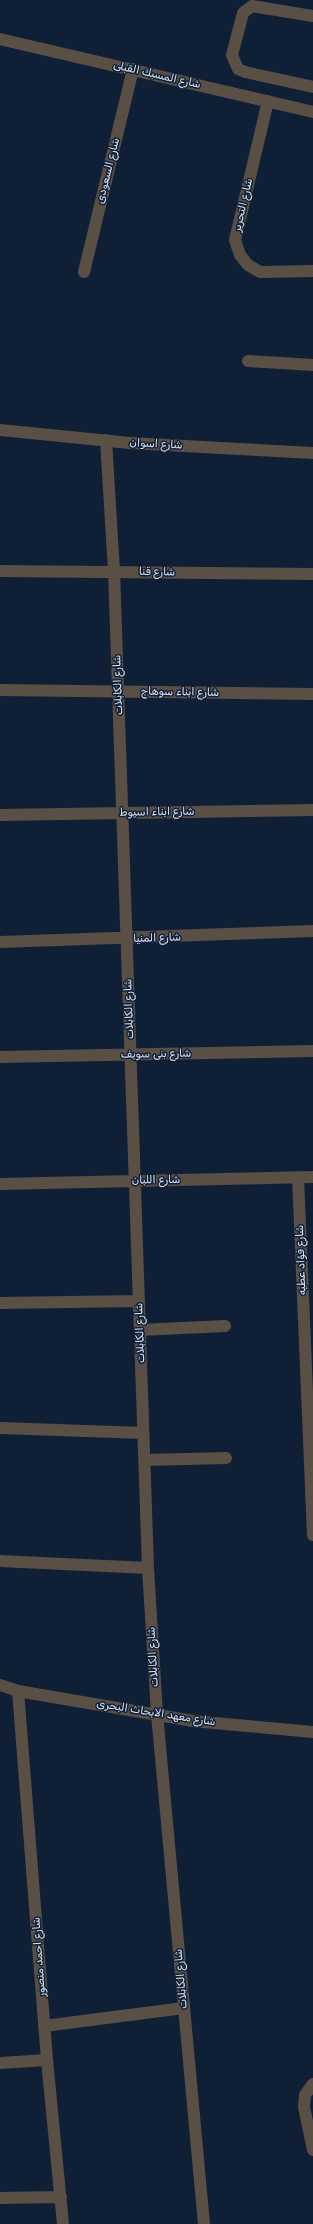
<!DOCTYPE html>
<html>
<head>
<meta charset="utf-8">
<style>
	body { margin:0 }
	canvas { display:block; background:#0f1f35 }
</style>
</head>
<body>
<canvas width="313" height="2224"></canvas>
<script>
const ctx = document.querySelector('canvas').getContext('2d');
ctx.lineJoin = 'round';
const shape = rows => new Path2D(rows.map(r => 'M' + r).join(''));
function strokePath(path, color, width, dash) { ctx.strokeStyle = color; ctx.lineWidth = width; ctx.lineCap = dash ? 'butt' : 'round'; ctx.setLineDash(dash || []); ctx.stroke(path); }
function write(font, color, halo, rows, align = 'center') {
  ctx.font = font + ' Rubik,Vazirmatn,sans-serif'; ctx.lineWidth = 3; ctx.setLineDash([]); ctx.textBaseline = 'middle'; ctx.strokeStyle = halo; ctx.fillStyle = color; for (const [text, x, y, turn = 0] of rows) {
    ctx.save(); ctx.translate(x, y); ctx.rotate((+turn || 0) * Math.PI / 180); ctx.textAlign = isNaN(turn) ? turn : align; if (halo) ctx.strokeText(text, 0, 0); ctx.fillText(text, 0, 0); ctx.restore();
  }
}
const lane = shape([
	[313,16,252,6,243,13,232,55,238,69,245,72,313,87],
	[248,361,313,365],
	[313,2084,305,2095,304,2107,313,2150]
]);
const street = shape([
	[0,39,313,112],
	[268,101,235,240,240,255,248,265,260,272,313,271],
	[84,272,133,69],
	[0,430,130,443,313,453],
	[106,440,114,571,148,1568,157,1714,204,2224],
	[0,571,313,574],
	[0,690,313,694],
	[0,815,313,810],
	[0,942,313,931],
	[0,1057,313,1051],
	[298,1177,313,1535],
	[0,1184,313,1177],
	[0,1303,139,1301],
	[140,1330,225,1326],
	[0,1428,143,1433],
	[144,1460,226,1458],
	[0,1561,148,1568],
	[0,1685,18,1691,193,1721,313,1732],
	[18,1691,47,2060,63,2224],
	[44,2026,184,2008],
	[0,2063,47,2060],
	[0,2198,61,2197]
]);
const streetNames = [
	["شارع المسبك القبلى",157,75,13],
	["شارع السعودى",108,171,-76],
	["شارع التحرير",243,205,-77],
	["شارع اسوان",156,444,3],
	["شارع قنا",157,572,1],
	["شارع الكابلات",118,685,-92],
	["شارع ابناء سوهاج",180,692,1],
	["شارع ابناء اسيوط",157,812,-1],
	["شارع المنيا",157,938,-2],
	["شارع الكابلات",129,1009,-92],
	["شارع بنى سويف",156,1054,-1],
	["شارع اللبان",156,1180,-1],
	["شارع فؤاد عطيه",301,1260,-92],
	["شارع الكابلات",140,1333,-92],
	["شارع الكابلات",153,1657,-93],
	["شارع معهد الابحاث البحرى",156,1713,9],
	["شارع احمد منصور",39,1957,-94],
	["شارع الكابلات",181,1979,-95]
];
strokePath(lane, '#5a4f45', 12);
strokePath(street, '#5a4f45', 12);
write('11px', '#dde7f7', '#0f1f35', streetNames);
</script>
</body>
</html>
